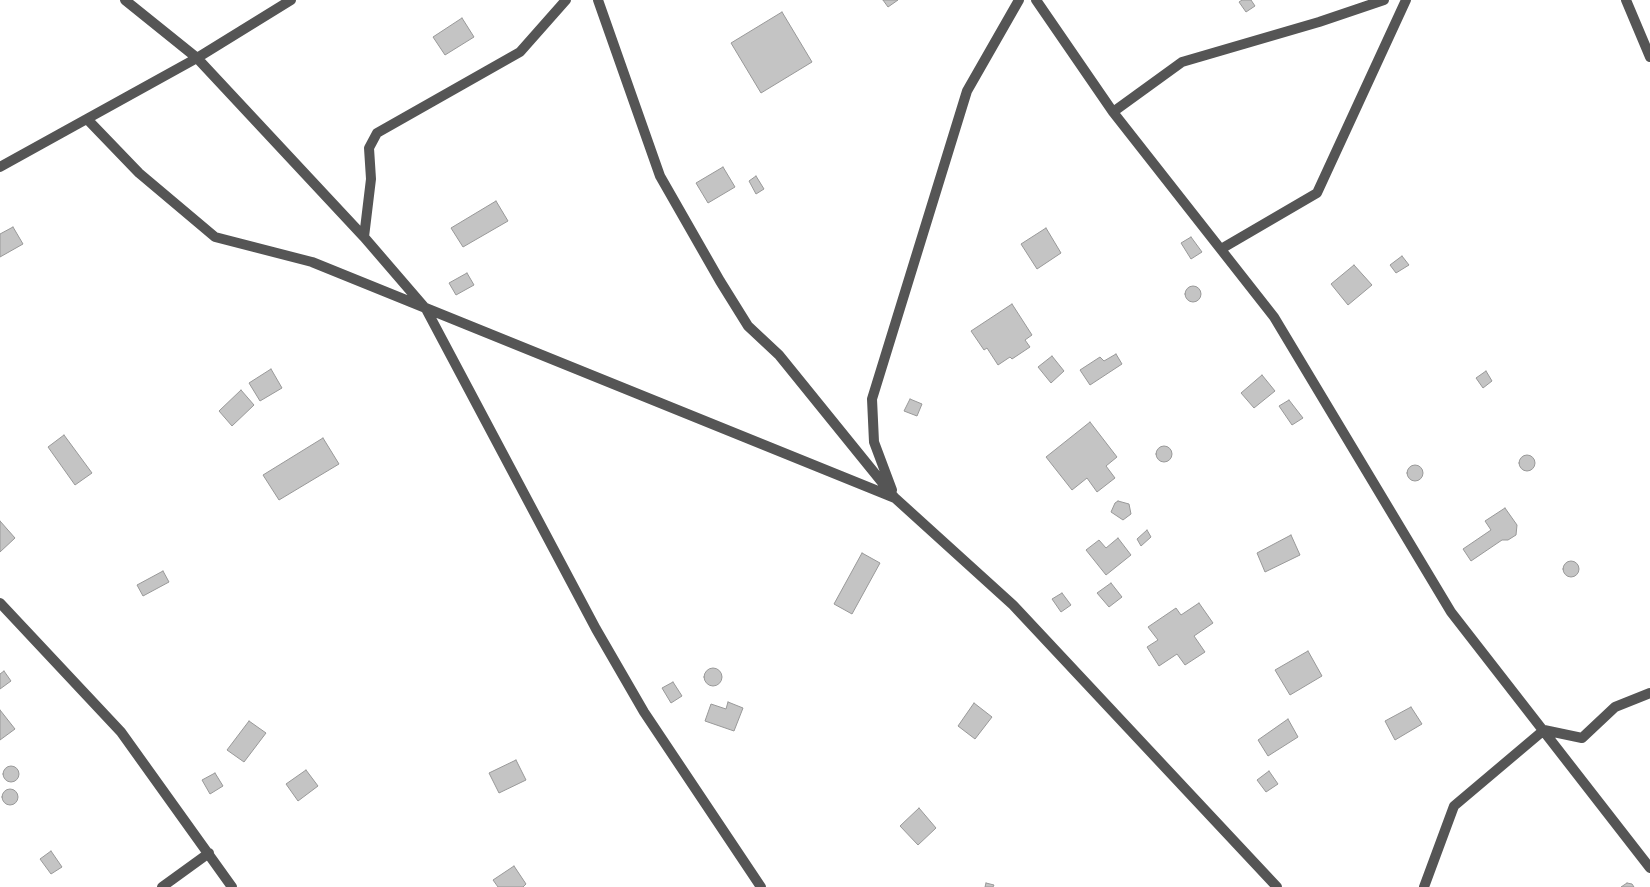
<!DOCTYPE html>
<html>
<head>
<meta charset="utf-8">
<style>
	body { margin:0 }
	canvas { display:block; background:#fff }
</style>
</head>
<body>
<canvas width="1650" height="887"></canvas>
<script>
const ctx = document.querySelector('canvas').getContext('2d');
ctx.lineJoin = 'round';
function paint(path, color) { ctx.fillStyle = color; ctx.fill(path, 'evenodd'); }
const shape = rows => new Path2D(rows.map(r => 'M' + r).join(''));
function strokePath(path, color, width, dash) { ctx.strokeStyle = color; ctx.lineWidth = width; ctx.lineCap = dash ? 'butt' : 'round'; ctx.setLineDash(dash || []); ctx.stroke(path); }
const building = shape([
	[883,0,898,0,888,7,883,0],
	[1242,0,1251,0,1255,6,1246,12,1239,2,1242,0],
	[782,12,812,62,761,93,731,43,782,12],
	[462,18,474,37,445,55,433,37,462,18],
	[723,167,735,187,708,203,696,183,723,167],
	[756,176,764,189,756,194,749,181,756,176],
	[496,201,508,221,463,247,451,228,496,201],
	[13,227,23,244,0,257,0,234,13,227],
	[1046,228,1061,253,1037,269,1021,244,1046,228],
	[1191,237,1202,252,1191,259,1181,243,1191,237],
	[1402,256,1409,265,1396,273,1390,265,1402,256],
	[1354,265,1372,285,1348,305,1331,284,1354,265],
	[467,273,474,285,456,295,449,283,467,273],
	'1185 294a8 8 0 1 1 16 0a8 8 0 1 1-16 0Z',
	[1012,304,1032,335,1025,340,1030,347,1012,359,1010,357,998,365,987,348,984,350,971,331,1012,304],
	[1116,354,1122,364,1090,385,1080,370,1100,357,1104,361,1116,354],
	[1052,356,1064,371,1051,383,1038,367,1052,356],
	[271,369,282,388,260,401,249,383,271,369],
	[1486,371,1492,381,1483,388,1476,378,1486,371],
	[1262,375,1275,391,1254,408,1241,393,1262,375],
	[241,390,254,405,232,426,219,411,241,390],
	[910,399,922,404,917,416,904,411,910,399],
	[1289,400,1303,418,1292,425,1279,406,1289,400],
	[1090,422,1117,457,1106,466,1115,478,1097,492,1087,478,1072,490,1046,457,1090,422],
	[64,435,92,473,75,485,48,447,64,435],
	[323,438,339,464,279,500,263,475,323,438],
	'1156 454a8 8 0 1 1 16 0a8 8 0 1 1-16 0Z',
	'1519 463a8 8 0 1 1 16 0a8 8 0 1 1-16 0Z',
	'1407 473a8 8 0 1 1 16 0a8 8 0 1 1-16 0Z',
	[1118,501,1129,504,1131,514,1123,520,1111,512,1115,503,1118,501],
	[1505,508,1517,525,1516,535,1508,540,1502,540,1471,561,1463,549,1491,530,1485,521,1505,508],
	[0,521,15,538,0,552,0,521],
	[1147,530,1151,537,1141,546,1137,539,1147,530],
	[1291,535,1300,555,1265,572,1257,553,1291,535],
	[1118,538,1131,555,1106,575,1086,550,1099,540,1106,548,1118,538],
	[862,553,880,563,852,614,834,604,862,553],
	'1563 569a8 8 0 1 1 16 0a8 8 0 1 1-16 0Z',
	[163,571,169,582,143,596,137,585,163,571],
	[1111,583,1122,597,1109,607,1097,593,1111,583],
	[1062,593,1071,605,1061,612,1052,599,1062,593],
	[1199,603,1213,623,1194,636,1205,652,1185,665,1177,654,1159,666,1147,647,1158,640,1148,627,1176,608,1181,615,1199,603],
	[1308,651,1322,676,1290,695,1275,670,1308,651],
	'704 677a9 9 0 1 1 18 0a9 9 0 1 1-18 0Z',
	[4,671,11,681,0,689,0,674,4,671],
	[673,682,682,696,671,703,662,688,673,682],
	[728,702,743,708,734,731,705,721,711,704,726,709,728,702],
	[974,703,992,717,975,739,958,726,974,703],
	[1411,707,1422,724,1395,740,1385,721,1411,707],
	[0,710,15,729,0,740,0,710],
	[1288,719,1298,737,1268,756,1258,740,1288,719],
	[249,721,266,733,244,762,227,750,249,721],
	[516,760,526,780,499,793,489,773,516,760],
	'3 774a8 8 0 1 1 16 0a8 8 0 1 1-16 0Z',
	[306,770,318,786,298,801,286,784,306,770],
	[1269,771,1278,784,1266,792,1257,780,1269,771],
	[215,773,223,786,210,794,202,780,215,773],
	'2 797a8 8 0 1 1 16 0a8 8 0 1 1-16 0Z',
	[919,808,936,828,918,845,900,826,919,808],
	[51,851,62,867,51,874,40,859,51,851],
	[514,866,526,884,523,887,498,887,493,880,514,866],
	[986,883,994,885,993,887,985,887,986,883],
	[1627,883,1632,884,1634,887,1621,887,1627,883]
]);
const minor = shape([
	[125,0,197,58,364,237,426,309,596,629,644,712,761,887],
	[598,0,660,176,720,281,748,326,779,355,894,497],
	[1036,0,1113,112,1274,317,1451,612,1650,868],
	[1626,0,1650,57],
	[1113,112,1182,62,1319,22,1384,0],
	[87,119,139,173,215,237,312,262,895,498,1013,605,1277,887],
	[0,167,197,58,291,0],
	[364,237,371,179,369,148,377,133,520,52,566,0],
	[1221,249,1317,193,1406,0],
	[892,490,874,442,872,399,967,91,1019,0],
	[0,603,121,732,232,887],
	[162,887,209,853],
	[1424,887,1454,806,1544,730,1582,738,1615,707,1650,693]
]);
paint(building, '#c4c4c4');
strokePath(building, '#999', 1);
strokePath(minor, '#555', 10);
</script>
</body>
</html>
